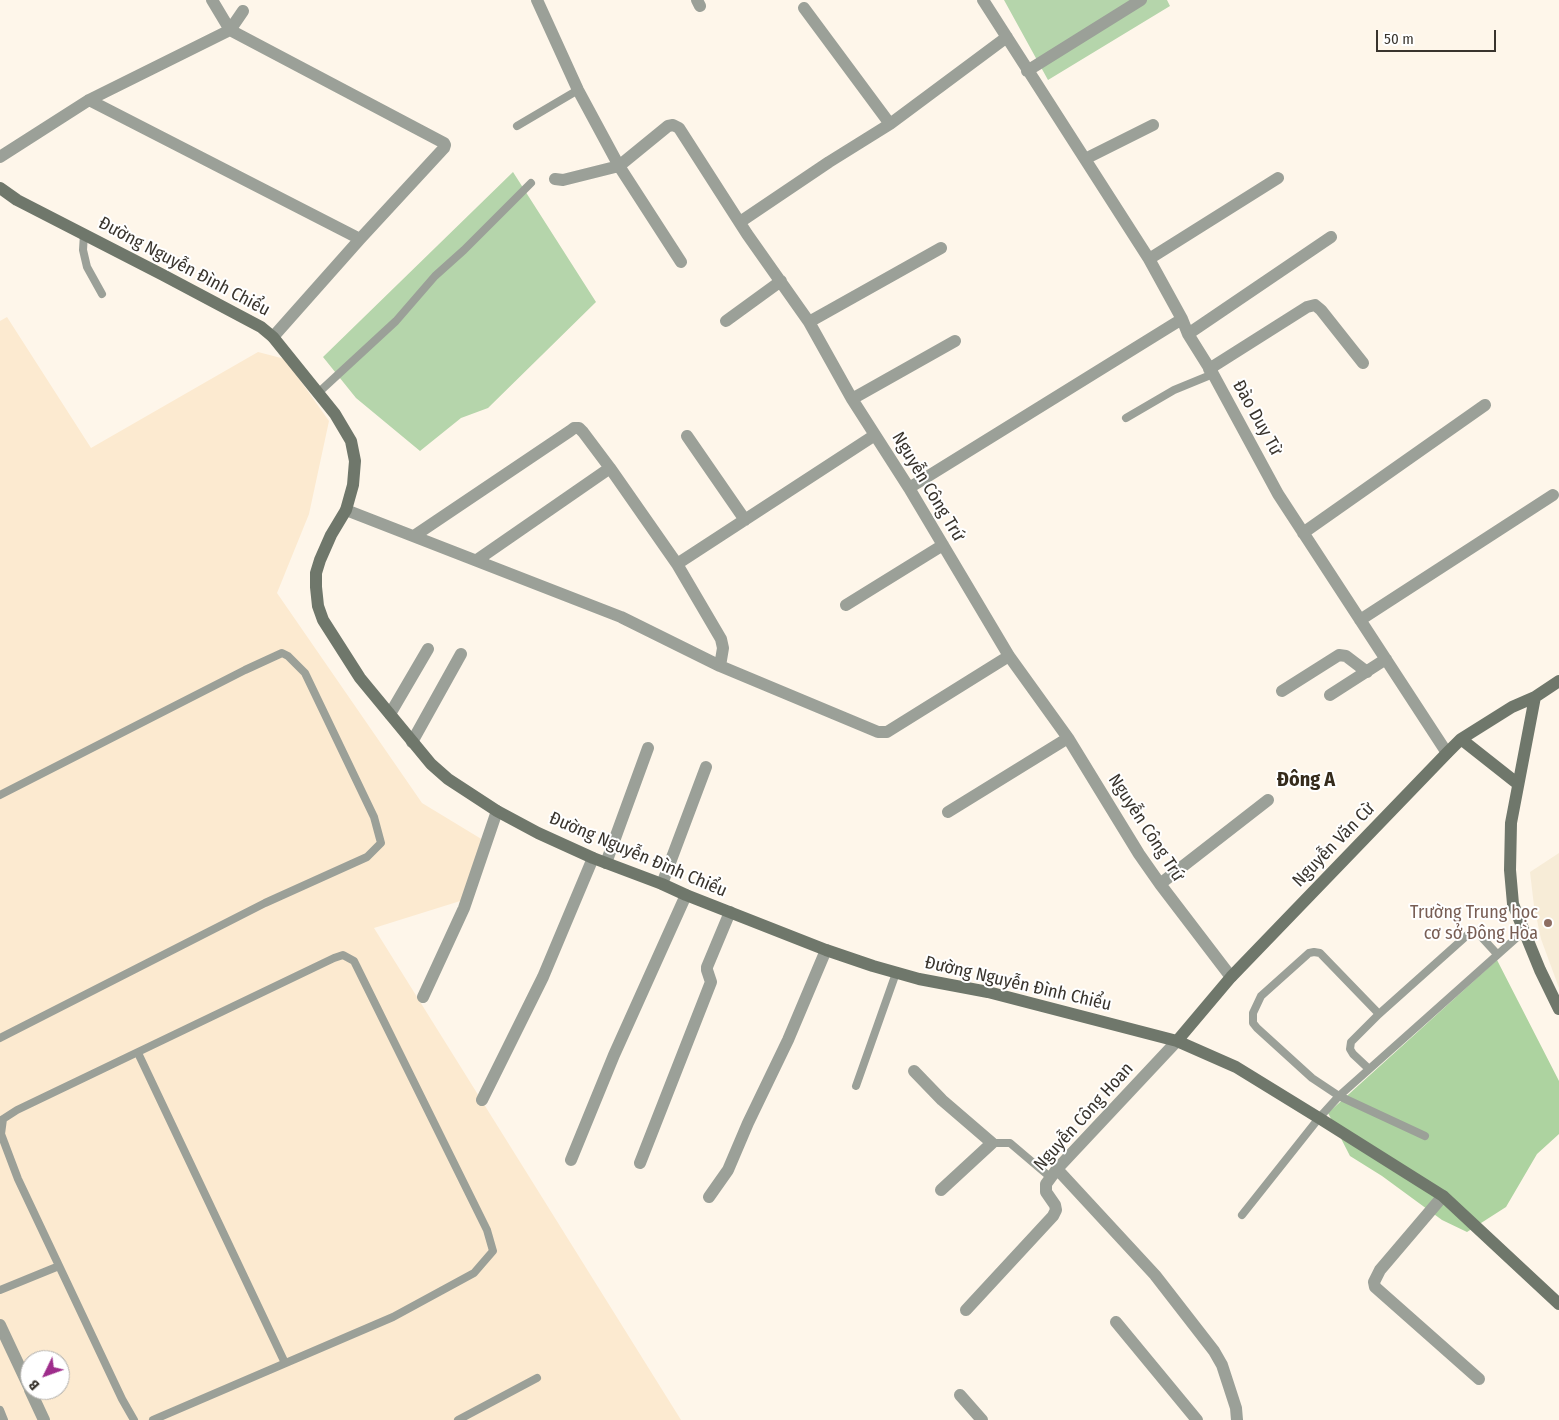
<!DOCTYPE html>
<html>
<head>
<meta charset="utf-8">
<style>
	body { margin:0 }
	#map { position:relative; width:1559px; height:1420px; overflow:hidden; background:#fef6ea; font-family:"Fira Sans Condensed",sans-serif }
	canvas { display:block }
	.north { position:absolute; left:20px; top:1350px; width:50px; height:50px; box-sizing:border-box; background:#fff; border:1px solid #b0aeab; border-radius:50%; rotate:228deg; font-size:14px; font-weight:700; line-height:20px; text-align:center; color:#39342d }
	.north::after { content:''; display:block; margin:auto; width:18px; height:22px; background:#9e2d8b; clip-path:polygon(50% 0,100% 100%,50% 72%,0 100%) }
	.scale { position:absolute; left:1376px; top:30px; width:120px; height:22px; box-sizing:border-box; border:2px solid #39342d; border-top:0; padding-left:6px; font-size:15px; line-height:18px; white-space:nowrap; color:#39342d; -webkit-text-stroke:4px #fff; paint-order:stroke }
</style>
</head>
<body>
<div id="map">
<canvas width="1559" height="1420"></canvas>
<div class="north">B</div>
<div class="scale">50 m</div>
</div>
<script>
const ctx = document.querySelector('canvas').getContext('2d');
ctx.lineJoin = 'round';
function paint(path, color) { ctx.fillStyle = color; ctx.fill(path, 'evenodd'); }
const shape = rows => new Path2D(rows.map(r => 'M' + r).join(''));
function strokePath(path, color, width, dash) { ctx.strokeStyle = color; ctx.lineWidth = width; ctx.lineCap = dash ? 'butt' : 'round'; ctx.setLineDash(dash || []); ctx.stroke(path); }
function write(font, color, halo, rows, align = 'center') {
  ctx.font = font + ' "Fira Sans Condensed",sans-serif'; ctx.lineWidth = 4; ctx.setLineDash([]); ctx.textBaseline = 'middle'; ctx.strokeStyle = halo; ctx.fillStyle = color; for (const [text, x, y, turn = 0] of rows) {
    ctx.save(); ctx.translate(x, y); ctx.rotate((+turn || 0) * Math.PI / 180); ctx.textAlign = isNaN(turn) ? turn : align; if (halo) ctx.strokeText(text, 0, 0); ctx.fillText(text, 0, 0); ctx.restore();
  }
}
const built = shape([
	[7,317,91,448,258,352,285,359,329,421,309,514,277,593,422,803,483,840,473,897,374,928,681,1420,0,1420,0,321],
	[30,1360,60,1360,60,1390,30,1390]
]);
const education = shape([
	[1559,853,1559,988,1541,939,1534,906,1530,872]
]);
const green = shape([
	[1004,0,1167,0,1170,6,1048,80],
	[513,172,596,302,488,408,461,418,420,451,356,398,323,357]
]);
const forest = shape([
	[1497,960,1559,1081,1559,1134,1537,1154,1506,1207,1467,1232,1442,1220,1382,1176,1350,1156,1328,1113]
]);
const lane = shape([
	[517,126,578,90],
	[84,234,83,250,87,267,102,294],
	[318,393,396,321,435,276,464,250,531,183],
	[1126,418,1174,390,1213,374],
	[0,795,245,670,282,653,288,656,305,673,374,817,381,843,367,857,265,903,0,1038],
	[1379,1014,1320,953,1314,952,1309,953,1261,996,1253,1013,1253,1023,1257,1028,1312,1078,1339,1096,1425,1136],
	[138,1053,285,1363],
	[1369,1069,1353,1054,1350,1049,1351,1042,1379,1014,1473,930,1476,931,1497,954],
	[856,1086,896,973],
	[992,1143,1010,1143,1050,1177],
	[1242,1215,1319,1118,1339,1096,1523,932],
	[0,1290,59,1266],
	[0,1410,4,1420],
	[134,1420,122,1399,18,1179,1,1134,3,1119,17,1110,334,958,343,955,354,961,487,1230,493,1251,474,1273,393,1317,153,1420],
	[458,1420,537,1378]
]);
const street = shape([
	[212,0,230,30,444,143,445,145,444,148,360,239,273,337],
	[537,0,578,90,619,166,681,262],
	[697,0,700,6],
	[983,0,1149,259,1182,319,1188,334,1213,374,1278,494,1447,753],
	[804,8,890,124],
	[1027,71,1141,0],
	[89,100,360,239],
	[0,157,89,100,230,30,243,11],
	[1085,159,1153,125],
	[555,179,563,180,619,166,668,126,673,125,679,128,747,234,809,322,852,399,909,488,1009,656,1068,738,1139,854,1160,884,1231,977],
	[740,222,829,162,890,124,1007,37],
	[1149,259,1278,178],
	[726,321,781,281],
	[809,322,941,248],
	[1188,334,1331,237],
	[1209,369,1307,307,1315,305,1321,310,1363,363],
	[852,399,955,341],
	[687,436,745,520],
	[909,488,1182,319],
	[346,510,621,617,720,666,878,732,887,732,1009,656],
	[1303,533,1485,405],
	[414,536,570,431,574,428,579,428,583,432,610,468,677,564,721,639,723,648,720,666],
	[477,560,610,468],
	[677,564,875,435],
	[846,605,943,545],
	[1360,620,1553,495],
	[1282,691,1339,655,1346,656,1367,672],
	[1330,695,1386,659],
	[390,714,428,649],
	[412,742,461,654],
	[948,812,1068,738],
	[606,863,648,748],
	[662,884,706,767],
	[1160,884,1268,800],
	[423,997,464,908,497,811],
	[914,1071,942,1100,992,1143,941,1190],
	[482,1100,543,977,593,858],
	[571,1160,614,1055,686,895],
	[640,1163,711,982,707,970,707,967,730,912],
	[1057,1169,1155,1275,1214,1351,1222,1365,1236,1408,1237,1420],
	[1443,1196,1380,1270,1374,1282,1375,1287,1479,1379],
	[709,1197,728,1170,748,1123,788,1040,826,950],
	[966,1310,1053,1216,1056,1210,1055,1205,1046,1192,1046,1184,1057,1169,1177,1041],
	[1116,1322,1197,1420],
	[0,1325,30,1389],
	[30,1390,44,1420],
	[960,1395,982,1420]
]);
const secondary = shape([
	[0,188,17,200,163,275,261,327,273,337,335,414,351,441,355,461,353,485,346,510,331,535,320,560,316,573,316,587,318,606,323,620,360,678,431,764,448,779,497,811,538,833,593,858,662,884,686,895,826,950,873,966,919,979,988,992,1177,1041,1236,1067,1319,1118,1443,1196,1559,1304],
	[1559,681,1535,697,1511,823,1510,870,1513,904,1540,970,1559,1009],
	[1461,739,1518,784],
	[1177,1041,1231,977,1447,753,1461,739,1512,707,1535,697]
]);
const markers = [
	[1548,923,5,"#8d6e63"]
];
const streetNames = [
	["Đường Nguyễn Đình Chiểu",184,267,28],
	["Đào Duy Từ",1257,418,61],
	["Nguyễn Công Trứ",928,487,59],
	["Nguyễn Công Trứ",1146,828,57],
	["Nguyễn Văn Cừ",1334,845,-46],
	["Đường Nguyễn Đình Chiểu",638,855,23],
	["Đường Nguyễn Đình Chiểu",1018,984,13],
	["Nguyễn Công Hoan",1084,1117,-48]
];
const educationNames = [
	["Trường Trung học",1538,913],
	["cơ sở Đông Hòa",1538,934]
];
const quarterNames = [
	["Đông A",1306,780]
];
paint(built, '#fcead0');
paint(education, '#f7ecd7');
paint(green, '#b5d5ab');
paint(forest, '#add3a0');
strokePath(lane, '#9ba098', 8);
strokePath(street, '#9ba098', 12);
strokePath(secondary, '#6f776b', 12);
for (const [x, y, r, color] of markers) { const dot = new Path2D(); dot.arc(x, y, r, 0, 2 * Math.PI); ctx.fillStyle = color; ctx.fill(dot); strokePath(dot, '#fff', 2); }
write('18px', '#39342d', '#fff', streetNames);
write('18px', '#785e54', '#fff', educationNames, 'right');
write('bold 20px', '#352b1c', '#fff', quarterNames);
</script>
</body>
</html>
